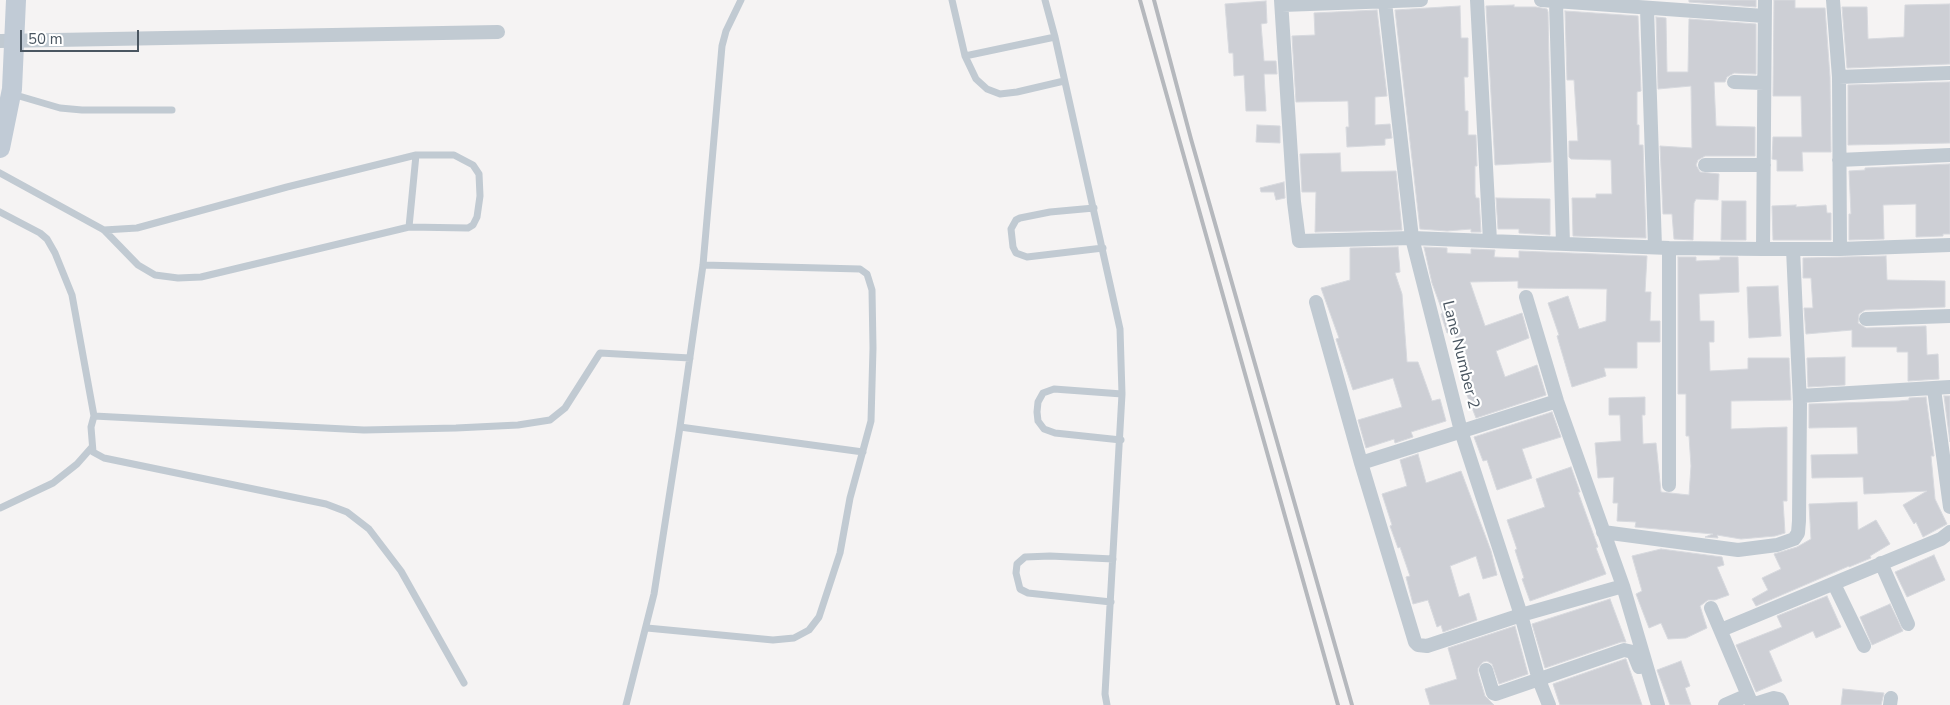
<!DOCTYPE html>
<html>
<head>
<meta charset="utf-8">
<style>
	body { margin:0 }
	#map { position:relative; width:1950px; height:705px; overflow:hidden; background:#f5f3f3; font-family:"Nunito Sans",sans-serif }
	canvas { display:block }
	.scale { position:absolute; left:20px; top:30px; width:119px; height:22px; box-sizing:border-box; border:2px solid #4a5661; border-top:0; padding-left:6px; font-size:15px; line-height:18px; white-space:nowrap; color:#4a5661; -webkit-text-stroke:4px #fff; paint-order:stroke }
</style>
</head>
<body>
<div id="map">
<canvas width="1950" height="705"></canvas>
<div class="scale">50 m</div>
</div>
<script>
const ctx = document.querySelector('canvas').getContext('2d');
ctx.lineJoin = 'round';
function paint(path, color) { ctx.fillStyle = color; ctx.fill(path, 'evenodd'); }
const shape = rows => new Path2D(rows.map(r => 'M' + r).join(''));
function strokePath(path, color, width, dash) { ctx.strokeStyle = color; ctx.lineWidth = width; ctx.lineCap = dash ? 'butt' : 'round'; ctx.setLineDash(dash || []); ctx.stroke(path); }
function write(font, color, halo, rows, align = 'center') {
  ctx.font = font + ' "Nunito Sans",sans-serif'; ctx.lineWidth = 4.5; ctx.setLineDash([]); ctx.textBaseline = 'middle'; ctx.strokeStyle = halo; ctx.fillStyle = color; for (const [text, x, y, turn = 0] of rows) {
    ctx.save(); ctx.translate(x, y); ctx.rotate((+turn || 0) * Math.PI / 180); ctx.textAlign = isNaN(turn) ? turn : align; if (halo) ctx.strokeText(text, 0, 0); ctx.fillText(text, 0, 0); ctx.restore();
  }
}
const building = shape([
	[1689,0,1756,0,1756,7,1689,2,1689,0],
	[1774,0,1795,0,1795,8,1825,8,1830,77,1831,152,1802,152,1803,171,1777,171,1777,160,1772,159,1773,137,1802,137,1801,96,1773,96,1774,0],
	[1266,1,1267,23,1261,24,1264,61,1276,61,1277,74,1264,74,1266,111,1246,111,1244,75,1234,76,1233,53,1229,53,1225,4,1266,1],
	[1950,4,1950,64,1847,68,1842,7,1867,7,1868,39,1904,37,1905,5,1950,4],
	[1514,5,1514,7,1536,7,1547,9,1548,12,1551,162,1495,165,1486,6,1514,5],
	[1460,6,1461,38,1468,38,1468,77,1464,77,1465,111,1468,111,1468,135,1476,135,1477,166,1475,166,1475,194,1476,198,1479,198,1481,232,1471,232,1471,229,1447,231,1420,229,1395,10,1460,6],
	[1377,10,1387,96,1375,97,1375,125,1390,124,1392,138,1385,139,1385,145,1347,147,1346,127,1349,127,1348,101,1296,102,1292,36,1315,35,1314,13,1377,10],
	[1565,11,1638,16,1641,91,1637,92,1637,125,1639,125,1639,145,1643,145,1646,238,1573,236,1572,198,1596,198,1596,194,1612,194,1611,160,1571,159,1569,157,1569,141,1578,141,1574,80,1567,80,1565,11],
	[1656,17,1666,18,1667,72,1688,72,1689,19,1756,24,1756,74,1734,73,1727,77,1725,82,1714,82,1716,126,1755,127,1755,156,1705,156,1698,160,1696,165,1700,172,1719,174,1718,200,1696,199,1694,203,1693,240,1674,239,1672,214,1663,214,1660,146,1692,148,1691,86,1658,89,1656,17],
	[1950,82,1950,143,1848,145,1848,85,1950,82],
	[1257,125,1280,126,1280,143,1256,142,1257,125],
	[1340,153,1341,172,1396,171,1402,230,1315,232,1316,192,1302,192,1300,154,1340,153],
	[1950,164,1950,234,1943,234,1943,236,1916,237,1916,204,1883,205,1884,239,1849,240,1849,214,1851,214,1849,171,1865,170,1865,168,1950,164],
	[1284,182,1285,198,1276,200,1274,192,1261,192,1260,188,1284,182],
	[1496,198,1550,199,1550,235,1519,233,1519,229,1498,229,1496,198],
	[1722,201,1746,201,1746,240,1721,240,1722,201],
	[1796,205,1796,207,1826,205,1827,213,1831,213,1831,240,1773,240,1772,206,1796,205],
	[1398,247,1400,272,1395,273,1402,294,1407,362,1418,362,1432,401,1440,399,1446,421,1411,432,1413,437,1395,443,1394,439,1366,448,1358,420,1402,407,1393,378,1353,390,1336,339,1339,338,1321,288,1350,280,1350,248,1398,247],
	[1424,247,1447,248,1447,253,1471,254,1471,249,1495,250,1494,257,1519,258,1519,251,1647,256,1645,292,1651,292,1650,321,1660,321,1660,342,1637,342,1637,368,1604,368,1606,376,1572,387,1557,336,1559,335,1548,303,1568,296,1579,329,1606,321,1607,289,1518,288,1518,281,1470,282,1485,326,1522,313,1529,338,1496,351,1505,377,1537,365,1546,395,1476,418,1465,390,1472,387,1464,363,1465,363,1453,331,1447,333,1441,314,1443,313,1432,283,1424,247],
	[1886,256,1887,280,1945,281,1945,307,1865,310,1859,314,1858,323,1866,328,1926,326,1927,355,1938,354,1939,379,1908,381,1908,352,1897,352,1897,347,1852,347,1852,330,1806,334,1804,308,1813,308,1811,278,1803,278,1803,258,1886,256],
	[1678,257,1696,257,1696,261,1720,260,1720,257,1738,257,1739,292,1699,294,1700,321,1714,321,1714,342,1709,342,1710,371,1748,369,1748,358,1789,358,1791,400,1731,401,1731,429,1787,427,1787,501,1783,501,1785,533,1775,536,1741,539,1717,535,1718,538,1705,537,1713,534,1635,527,1636,522,1617,521,1618,503,1613,503,1614,477,1598,478,1595,443,1621,441,1620,415,1609,415,1609,398,1645,397,1645,415,1642,415,1643,444,1656,443,1661,492,1689,495,1691,466,1689,436,1686,436,1686,394,1678,394,1678,257],
	[1778,286,1781,336,1749,338,1747,287,1778,286],
	[1845,357,1845,385,1808,387,1807,358,1845,357],
	[1944,396,1950,396,1950,442,1944,396],
	[1926,397,1934,456,1931,456,1935,499,1947,524,1923,537,1916,522,1914,524,1903,505,1927,491,1864,494,1863,477,1812,478,1811,455,1858,454,1857,427,1809,428,1809,404,1899,401,1909,400,1909,398,1926,397],
	[1552,412,1561,437,1522,449,1532,478,1497,490,1487,460,1483,461,1474,437,1552,412],
	[1418,454,1426,483,1461,471,1491,551,1497,575,1483,579,1476,556,1450,566,1459,597,1469,593,1477,620,1443,632,1441,625,1437,627,1428,600,1413,604,1406,577,1410,576,1400,547,1398,548,1390,526,1392,525,1382,494,1407,486,1400,460,1418,454],
	[1571,467,1580,492,1578,492,1598,547,1596,548,1606,574,1530,601,1522,579,1524,578,1515,550,1517,549,1507,520,1545,507,1536,479,1571,467],
	[1857,502,1858,530,1876,520,1890,544,1870,556,1871,558,1849,567,1849,566,1756,606,1752,599,1768,590,1762,578,1781,569,1774,554,1797,547,1811,539,1809,504,1857,502],
	[1661,549,1722,557,1724,565,1717,567,1729,595,1715,600,1708,600,1700,606,1707,628,1686,638,1668,639,1661,623,1649,628,1636,594,1642,591,1632,556,1661,549],
	[1934,555,1945,580,1907,597,1895,572,1934,555],
	[1827,596,1841,627,1816,638,1813,631,1769,651,1782,681,1756,692,1736,645,1782,627,1777,616,1827,596],
	[1610,599,1626,642,1621,642,1545,668,1532,624,1610,599],
	[1890,604,1903,631,1872,645,1860,617,1890,604],
	[1515,626,1528,674,1499,684,1492,664,1487,661,1483,662,1478,668,1478,673,1485,696,1494,705,1430,705,1425,689,1457,679,1448,648,1515,626],
	[1625,659,1626,659,1642,705,1560,705,1553,684,1625,659],
	[1681,661,1690,686,1685,688,1691,705,1670,705,1657,670,1681,661],
	[1843,689,1884,693,1881,705,1841,705,1843,689]
]);
const lane = shape([
	[952,0,965,56],
	[1045,0,1055,37,1120,329,1122,394,1108,641,1105,694,1107,705],
	[1055,37,965,56,976,79,987,89,1000,94,1017,92,1064,81],
	[14,91,19,96,60,108,82,110,172,110],
	[0,173,104,230,138,265,155,275,178,278,201,277,409,227,468,228,473,225,477,217,480,196,479,174,473,165,454,155,416,155,287,187,137,228,104,230],
	[1094,208,1050,212,1020,218,1016,220,1011,229,1013,247,1016,253,1027,257,1103,248],
	[0,212,40,233,47,239,55,253,72,295,94,416,91,427,93,452,104,458,326,504,347,512,369,529,401,571,464,683],
	[409,227,416,155],
	[94,416,364,430,456,428,518,425,550,420,565,408,600,353,690,358],
	[680,427,863,452],
	[1121,440,1055,433,1044,429,1038,421,1037,412,1038,402,1043,393,1054,389,1122,394],
	[0,508,53,483,77,464,92,447],
	[1111,602,1028,593,1020,589,1016,573,1017,564,1025,557,1050,556,1113,559],
	[647,628,773,640,794,638,809,630,819,617,840,553,850,498,871,421,873,348,872,290,867,274,860,269,703,265],
	[626,705,654,594,680,427,703,265,722,46,726,31,741,0]
]);
const street = shape([
	[1281,0,1294,202,1299,241,1412,238,1669,248,1763,249,1840,249,1950,245],
	[1477,0,1490,241],
	[1541,0,1764,16],
	[1833,0,1839,77,1840,249],
	[1385,2,1412,238,1461,431,1521,615,1539,680,1549,705],
	[1556,2,1563,244],
	[1282,5,1421,0],
	[1647,9,1655,247],
	[0,41,498,32],
	[1839,77,1950,73],
	[1734,82,1764,83],
	[1839,160,1950,155],
	[1705,165,1764,165],
	[1669,248,1669,485],
	[1763,249,1765,0],
	[1526,297,1557,401,1623,586,1658,705],
	[1316,302,1361,463,1415,642,1418,645,1427,646,1521,615,1623,586],
	[1866,319,1950,316],
	[1934,389,1950,507],
	[1800,396,1950,387],
	[1361,463,1557,401],
	[1603,532,1738,550,1777,545,1794,539,1798,533,1799,521,1800,404,1793,249],
	[1881,563,1908,624],
	[1834,584,1864,646],
	[1711,608,1750,700,1754,703,1758,703,1774,698,1779,699,1782,705],
	[1721,630,1941,539,1950,532],
	[1486,670,1493,693,1496,694,1624,650,1633,652,1639,667],
	[1725,705,1748,695],
	[1890,705,1891,698]
]);
const secondary = shape([
	[0,148,12,89,16,0]
]);
const rail = shape([
	[1140,0,1338,705],
	[1154,0,1191,139,1352,705]
]);
const streetNames = [
	["Lane Number 2",1460,355,76]
];
paint(building, '#cdcfd5');
strokePath(building, '#d7d9de', 1);
strokePath(lane, '#c1cad2', 7);
strokePath(street, '#c1cad2', 14);
strokePath(secondary, '#c1cbd6', 20);
strokePath(rail, '#b5b8bd', 4);
write('16px', '#4a5661', '#fff', streetNames);
</script>
</body>
</html>
